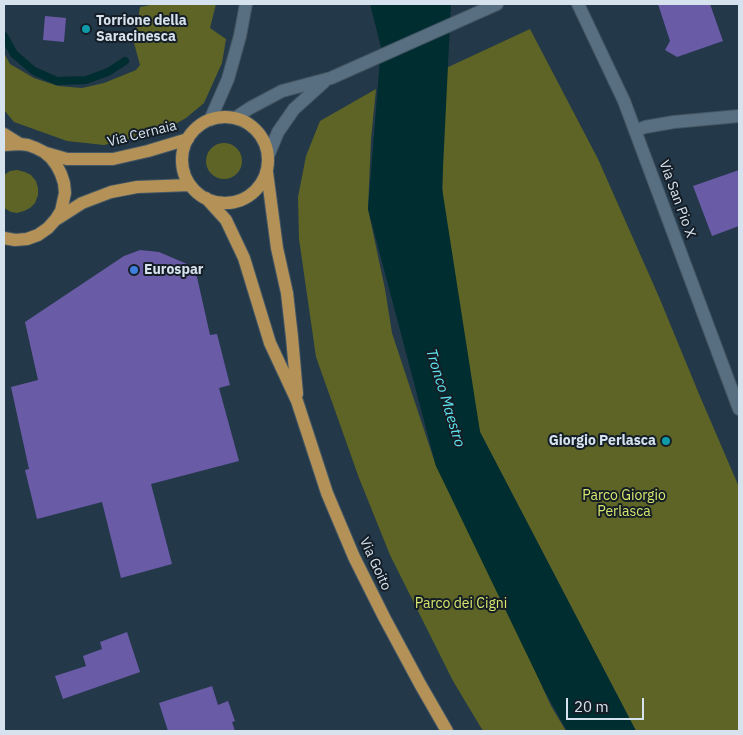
<!DOCTYPE html>
<html>
<head>
<meta charset="utf-8">
<style>
	body { margin:0 }
	#map { position:relative; width:743px; height:735px; overflow:hidden; background:#233849; font-family:"IBM Plex Sans",sans-serif }
	canvas { display:block }
	.frame { position:absolute; inset:0; border:5px solid #d6e3ee; pointer-events:none }
	.scale { position:absolute; left:566px; top:698px; width:78px; height:22px; box-sizing:border-box; border:2px solid #d6e3ee; border-top:0; padding-left:6px; font-size:15px; line-height:18px; white-space:nowrap; color:#d6e3ee; -webkit-text-stroke:4px #151e26; paint-order:stroke }
</style>
</head>
<body>
<div id="map">
<canvas width="743" height="735"></canvas>
<div class="frame"></div>
<div class="scale">20 m</div>
</div>
<script>
const ctx = document.querySelector('canvas').getContext('2d');
ctx.lineJoin = 'round';
function paint(path, color) { ctx.fillStyle = color; ctx.fill(path, 'evenodd'); }
const shape = rows => new Path2D(rows.map(r => 'M' + r).join(''));
function strokePath(path, color, width, dash) { ctx.strokeStyle = color; ctx.lineWidth = width; ctx.lineCap = dash ? 'butt' : 'round'; ctx.setLineDash(dash || []); ctx.stroke(path); }
function write(font, color, halo, rows, align = 'center') {
  ctx.font = font + ' "IBM Plex Sans",sans-serif'; ctx.lineWidth = 4; ctx.setLineDash([]); ctx.textBaseline = 'middle'; ctx.strokeStyle = halo; ctx.fillStyle = color; for (const [text, x, y, turn = 0] of rows) {
    ctx.save(); ctx.translate(x, y); ctx.rotate((+turn || 0) * Math.PI / 180); ctx.textAlign = isNaN(turn) ? turn : align; if (halo) ctx.strokeText(text, 0, 0); ctx.fillText(text, 0, 0); ctx.restore();
  }
}
const green = shape([
	[155,4,216,4,210,28,226,39,222,63,204,103,186,118,167,129,104,145,67,141,14,122,4,110,4,53,10,64,34,78,58,86,82,88,104,83,136,70,140,65,134,43,130,41,137,27,140,7],
	[530,29,598,159,659,297,699,394,739,487,739,731,636,731,480,432,442,222,444,69],
	[376,89,371,139,368,209,385,289,392,333,436,466,497,585,551,706,566,731,483,731,453,681,390,555,359,478,316,357,299,239,298,197,306,156,320,121],
	'206 161a18 18 0 1 1 36 0a18 18 0 1 1-36 0Z',
	[17,170,25,172,31,175,36,181,38,188,38,195,35,203,30,208,24,211,17,213,11,212,4,208,4,175,10,171]
]);
const water = shape([
	[370,4,451,4,442,188,480,432,636,731,567,731,545,692,436,466,368,209,381,47]
]);
const stream = shape([
	[4,36,14,54,34,71,57,81,86,80,108,72,125,61]
]);
const building = shape([
	[658,4,710,4,723,41,677,57,665,50,670,41],
	[45,16,66,18,64,42,43,40],
	[739,170,739,226,712,236,693,186],
	[140,250,159,252,187,264,197,277,210,335,217,334,230,385,219,388,239,461,151,484,172,564,121,578,102,502,37,519,25,470,29,469,11,387,38,380,25,322,124,256],
	[127,632,140,672,63,699,55,676,86,666,83,656,102,649,100,642],
	[212,686,218,705,228,701,235,721,232,722,235,731,168,731,159,703]
]);
const minor = shape([
	[578,4,624,101,739,409],
	[235,118,250,108,282,91,331,78,497,4],
	[210,120,228,79,240,36,246,4],
	[635,131,645,127,674,122,739,116],
	[268,156,278,132,294,109,324,82]
]);
const major = shape([
	'182 160a43 43 0 1 1 86 0a43 43 0 1 1-86 0Z',
	[4,134,20,144],
	[4,145,20,144,28,145,36,148,44,152,51,158,57,166,61,174,64,183,65,193,61,211,56,219,48,228,38,235,27,239,15,240,4,238],
	[46,153,67,159,113,159,148,151,188,139],
	[267,172,277,248,287,293,292,337,297,394],
	[206,198,226,220,244,258,270,343,297,401,327,493,354,557,384,617,420,684,447,731],
	[57,219,82,203,111,192,137,187,190,185]
]);
const markers = [
	[86,29,5,"#0f9aa8"],
	[134,270,5,"#3f7fe0"],
	[666,441,5,"#0f9aa8"]
];
const poiNames = [
	["Torrione della",96,21],
	["Saracinesca",96,37],
	["Eurospar",144,270],
	["Giorgio Perlasca",656,441,"right"]
];
const streetNames = [
	["Via Cernaia",142,134,-14],
	["Via San Pio X",677,199,70],
	["Via Goito",375,564,65]
];
const parkNames = [
	["Parco Giorgio",624,496],
	["Perlasca",624,512],
	["Parco dei Cigni",461,604]
];
const waterNames = [
	["Tronco Maestro",445,398,73]
];
paint(green, '#5d6425');
paint(water, '#002d30');
strokePath(stream, '#002d30', 8);
paint(building, '#6a5ba6');
strokePath(minor, '#435664', 14);
strokePath(major, '#435664', 14);
strokePath(minor, '#586f82', 12);
strokePath(major, '#b49257', 12);
for (const [x, y, r, color] of markers) { const dot = new Path2D(); dot.arc(x, y, r, 0, 2 * Math.PI); ctx.fillStyle = color; ctx.fill(dot); strokePath(dot, '#151e26', 2); }
write('bold 14px', '#d6e3ee', '#151e26', poiNames, 'left');
write('14px', '#d6e3ee', '#151e26', streetNames);
write('14px', '#d8e76e', '#151e26', parkNames);
write('italic 15px', '#5fe6ef', '#151e26', waterNames);
</script>
</body>
</html>
